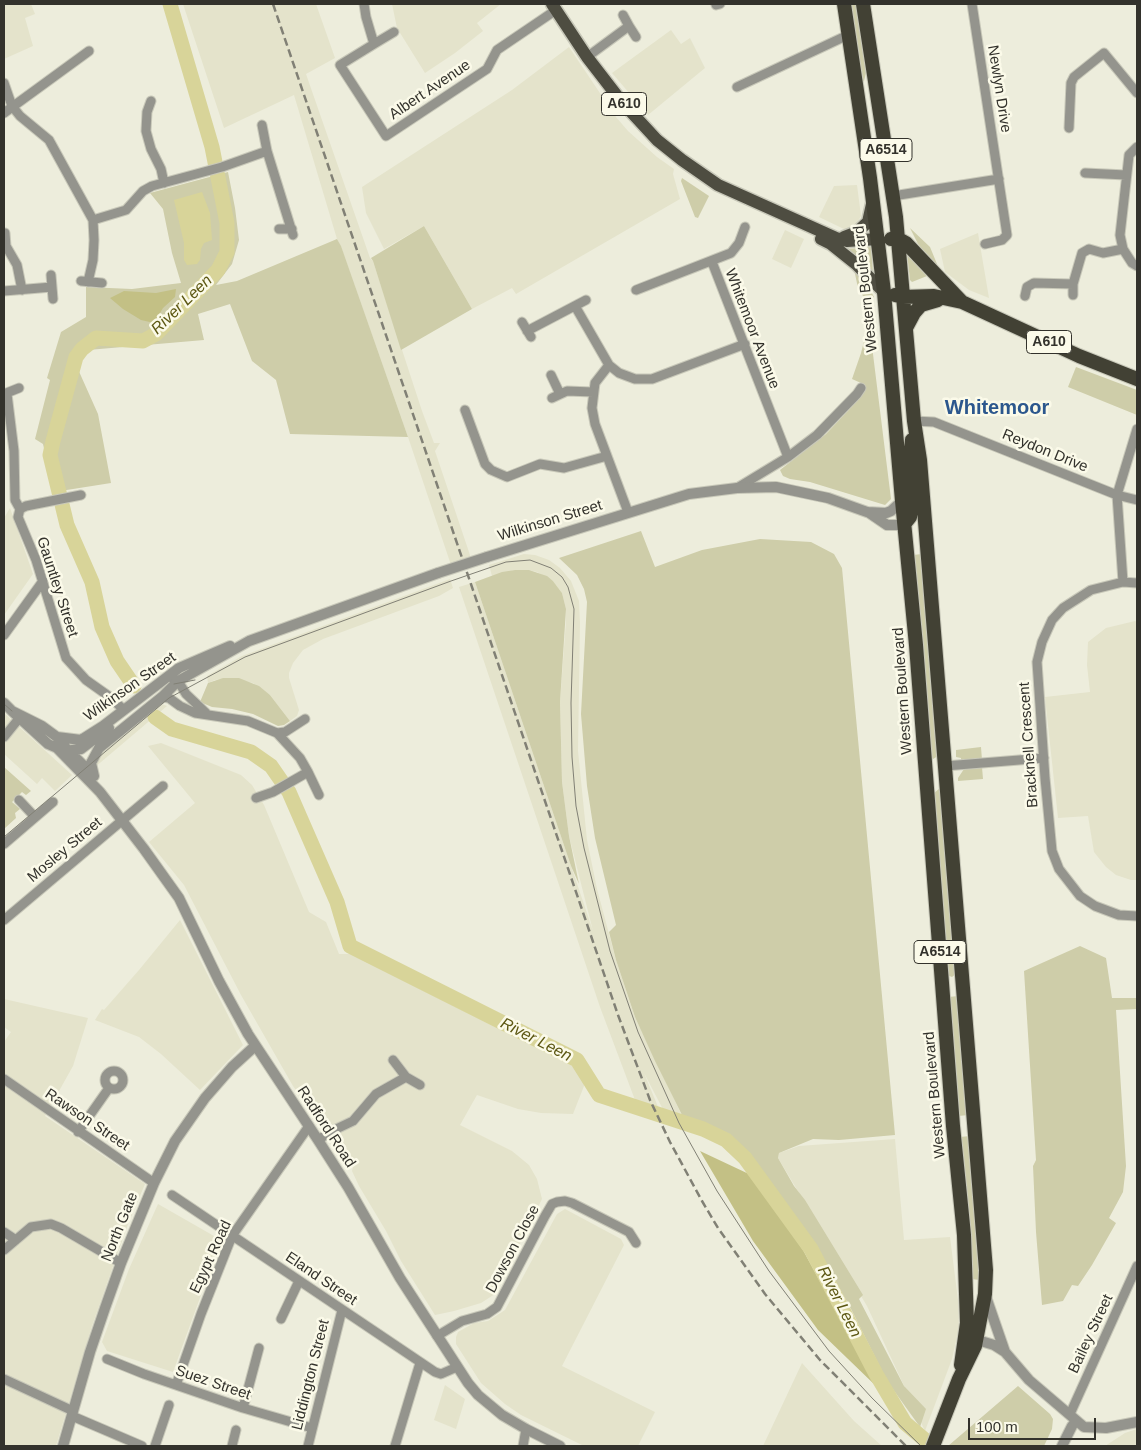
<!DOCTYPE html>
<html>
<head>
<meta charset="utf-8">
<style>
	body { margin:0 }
	#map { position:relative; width:1141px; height:1450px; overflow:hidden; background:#ededdc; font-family:Helvetica,sans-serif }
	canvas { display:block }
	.frame { position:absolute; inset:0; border:5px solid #33322c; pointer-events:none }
	.scale { position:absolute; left:968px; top:1418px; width:128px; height:22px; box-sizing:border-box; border:2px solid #33322c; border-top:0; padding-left:6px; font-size:15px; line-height:18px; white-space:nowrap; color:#33322c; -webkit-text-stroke:4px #fbfae9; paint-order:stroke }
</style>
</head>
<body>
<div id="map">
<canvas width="1141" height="1450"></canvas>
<div class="frame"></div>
<div class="scale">100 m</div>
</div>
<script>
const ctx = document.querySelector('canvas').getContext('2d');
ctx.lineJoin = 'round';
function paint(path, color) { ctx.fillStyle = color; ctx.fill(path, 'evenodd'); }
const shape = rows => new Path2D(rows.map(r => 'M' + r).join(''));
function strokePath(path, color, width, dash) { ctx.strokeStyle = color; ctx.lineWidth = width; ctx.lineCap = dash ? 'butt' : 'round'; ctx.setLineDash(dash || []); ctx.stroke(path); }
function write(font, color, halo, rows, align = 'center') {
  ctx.font = font + ' Helvetica,sans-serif'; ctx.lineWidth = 5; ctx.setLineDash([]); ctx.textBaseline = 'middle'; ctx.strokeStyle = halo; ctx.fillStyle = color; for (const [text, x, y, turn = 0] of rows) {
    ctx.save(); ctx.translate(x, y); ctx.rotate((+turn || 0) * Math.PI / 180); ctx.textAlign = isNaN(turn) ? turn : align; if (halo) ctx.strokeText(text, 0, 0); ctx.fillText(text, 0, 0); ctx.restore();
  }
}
const built = shape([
	[4,4,31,4,35,14,25,18,33,46,4,59],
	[183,4,316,4,335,58,306,74,370,258,373,261,422,411,434,443,440,443,435,451,471,558,451,565,408,437,341,247,337,239,294,95,224,128],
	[392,4,501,4,477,23,483,31,455,53,425,73,397,28],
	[671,30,681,44,690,38,705,68,648,115,612,73],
	[569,47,616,117,628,131,657,157,674,169,673,174,680,199,516,294,512,288,472,309,424,226,384,249,366,213,362,187,512,90],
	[857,185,861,216,856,225,846,230,819,217,834,186],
	[785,230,804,239,791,268,772,259],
	[978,233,989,298,969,290,945,272,940,249],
	[10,508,33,574,4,615,4,518],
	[524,554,535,555,549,560,560,568,571,581,579,601,580,623,578,751,587,840,597,889,616,960,635,1017,685,1122,679,1123,667,1117,644,1073,661,1114,637,1106,635,1100,600,1007,459,587,475,582,593,931,569,836,562,782,560,702,566,621,566,609,562,593,553,581,537,572,528,570,515,570,492,576,489,565],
	[450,579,453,588,439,596,323,639,303,650,293,663,289,673,289,678,299,710,297,716,290,721,270,695,253,683,231,678,215,680,208,683,207,676,242,656],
	[1135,621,1137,622,1137,880,1131,880,1116,875,1106,867,1094,852,1088,816,1058,818,1045,697,1090,692,1087,665,1088,642,1106,628],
	[159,703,167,706,94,768,94,759],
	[4,713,72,775,55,791,42,778,37,784,4,754],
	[161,743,241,775,252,785,264,805,309,912,326,922,339,954,351,954,578,1069,586,1081,573,1114,541,1113,518,1109,477,1095,460,1125,512,1151,529,1165,537,1179,542,1199,495,1294,481,1303,454,1311,435,1315,401,1261,386,1231,359,1186,352,1171,353,1167,332,1141,293,1086,241,995,184,885,149,842,195,803,148,746],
	[180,920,243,1045,200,1090,161,1054,139,1037,95,1020,102,1009,104,1010,139,970],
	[4,999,88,1018,73,1066,45,1116,145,1184,128,1224,92,1326,56,1446,4,1446,4,1042,11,1032,4,1027],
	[895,1139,904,1240,950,1237,958,1300,959,1327,952,1359,925,1431,867,1306,778,1158,779,1153,799,1146],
	[158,1204,221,1240,173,1372,107,1351,102,1342,129,1269],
	[565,1209,621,1239,624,1245,562,1366,655,1412,638,1446,584,1446,521,1415,505,1404,481,1383,456,1344,456,1337,458,1332,474,1323,488,1321,505,1310,557,1214],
	[802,1363,854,1421,882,1446,763,1446],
	[445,1385,465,1399,456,1429,434,1420],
	[1137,1429,1137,1446,1105,1446,1125,1433]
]);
const green = shape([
	[848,4,856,4,866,73,864,81,860,80],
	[228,172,235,208,239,240,232,264,216,285,237,281,337,239,341,246,408,437,290,434,276,380,252,361,230,304,198,314,204,340,88,350,77,367,98,414,111,483,54,492,43,444,35,439,50,380,47,378,61,332,86,317,86,287,132,289,181,283,172,253,163,209,150,193],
	[682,178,709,196,698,218,695,217,681,181],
	[424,226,472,309,401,350,373,261,371,258],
	[910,228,930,247,937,264,934,265,918,244],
	[871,247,873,272,847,249],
	[907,253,927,273,927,276,912,282,910,280],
	[854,269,868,286,874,297,873,298,868,299,863,296,858,288],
	[869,322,891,499,885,505,810,482,790,479,783,476,780,470,826,434,858,400,861,383,852,379,861,353],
	[1076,367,1137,390,1137,415,1068,387],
	[641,531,655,567,702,550,760,539,811,542,834,554,842,568,895,1135,839,1140,813,1139,779,1153,778,1158,794,1186,805,1200,863,1295,859,1299,904,1386,926,1409,920,1427,887,1381,851,1309,820,1253,757,1165,740,1145,722,1133,684,1119,655,1061,635,1017,616,960,609,932,616,925,595,838,587,786,581,714,587,602,584,589,577,575,559,558],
	[922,554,938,756,933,759,931,757,913,555],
	[515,570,529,570,547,576,553,581,562,593,566,609,560,702,562,782,569,836,579,884,571,866,475,582,502,572],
	[223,678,239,678,259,686,270,695,290,721,284,725,278,726,253,714,232,709,212,707,200,702,208,683],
	[981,747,982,760,961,761,961,758,956,757,956,750],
	[4,767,31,791,26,795,22,792,12,802,20,809,15,813,16,818,4,829],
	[982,767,983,779,958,781,958,778,964,769],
	[941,787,957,973,952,977,947,975,932,795],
	[1080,946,1106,958,1112,998,1137,998,1137,1009,1116,1010,1126,1166,1123,1192,1109,1218,1116,1223,1092,1265,1078,1286,1072,1285,1063,1301,1042,1305,1036,1232,1033,1166,1036,1160,1024,971],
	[958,996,969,1115,958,1116,949,997],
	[970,1136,980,1280,971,1279,960,1137],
	[1018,1386,1050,1414,1053,1419,1052,1429,1044,1446,948,1446]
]);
const forest = shape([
	[176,289,175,297,163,308,154,323,141,320,123,309,110,298,124,291,156,293],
	[700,1151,751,1175,803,1250,877,1387,818,1330,753,1241]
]);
const water = shape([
	[202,192,210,213,212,240,204,243,201,249,200,260,197,264,187,265,184,260,184,243,174,200]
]);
const river = shape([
	[134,686,117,661,102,627,92,582,67,525,50,455,53,441,76,357,82,349,96,338,143,341,156,334,218,270,227,252,227,223,212,147,170,4],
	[155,717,172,729,251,752,271,766,289,792,337,902,350,946,577,1060,599,1095,703,1129,726,1140,745,1158,811,1249,876,1374,905,1423,932,1446]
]);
const minor = shape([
	[364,4,366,17,374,44,340,65,386,136,487,69,497,50,556,10],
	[972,4,1007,235,1002,240,985,244],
	[716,5,720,4],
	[623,15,629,26],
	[374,44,394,32],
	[587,57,629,26,636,37],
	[4,83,12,106,20,116,49,140,93,220,94,240,93,260,88,282],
	[737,87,848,35],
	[151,101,147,112,146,131,151,149,161,169,164,183],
	[4,113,89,51],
	[262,125,267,151,293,235],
	[1069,128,1071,83,1074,77,1104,53,1137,93],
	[1137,147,1129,155,1120,235,1123,249,1132,263,1137,266],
	[1085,173,1126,175],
	[893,196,999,179],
	[93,220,126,210,143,191,152,186,222,167,267,151],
	[279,229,292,229],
	[5,233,6,246,17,265,22,290],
	[712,262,788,457],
	[51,275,53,299],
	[81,281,102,283],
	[636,290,731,253,739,243,745,227],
	[4,291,52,287],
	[1073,295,1073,284,1082,253,1089,249,1103,253,1123,249],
	[1025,296,1027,287,1034,283,1073,284],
	[575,306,609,365,619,373,635,379,652,379,745,344],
	[522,322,531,337],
	[527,331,586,300],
	[609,365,595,383,592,408,595,424,628,512],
	[551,375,560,394],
	[4,394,19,388],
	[7,394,14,451,15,500,20,509],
	[552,398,567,391,593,392],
	[465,410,485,464,491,470,507,477,540,464,564,468,607,456],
	[914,421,934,422,1117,495,1137,500],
	[737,488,788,457,817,435,857,394,861,388],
	[81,495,26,506,20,509,18,517,36,560,66,658,86,680,110,697,124,710],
	[1123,582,1117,495,1137,429],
	[1137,583,1123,582,1091,590,1063,608,1052,620,1042,642,1037,662,1045,778,1052,851,1059,869,1080,896,1095,906,1119,915,1137,916],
	[4,635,43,581],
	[172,678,178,681,186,694,206,713],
	[162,697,169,698,180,706,195,713,248,721,277,733,285,732,305,719],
	[277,733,300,758,308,772,319,795],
	[4,737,21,716],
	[945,766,1044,758],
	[256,798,273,792,308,772],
	[19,800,35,817],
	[4,844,53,802],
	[4,920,163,786],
	[393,1060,406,1077,420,1085],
	'105 1080a9 9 0 1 1 18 0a9 9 0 1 1-18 0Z',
	[4,1079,154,1183],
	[78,1132,109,1088],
	[318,1140,332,1131,353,1121,376,1094,406,1077],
	[172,1195,435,1372,441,1374,457,1367],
	[4,1232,16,1240],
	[4,1250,31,1227,51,1224,61,1228,121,1263],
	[281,1319,299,1281],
	[437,1336,462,1321,487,1314,497,1307,545,1216,552,1204,557,1202,565,1201,572,1203,629,1232,636,1243],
	[107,1359,144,1374,243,1408,312,1428],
	[4,1379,73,1411],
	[176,1385,201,1314,232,1236,309,1126],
	[243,1408,259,1348],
	[1070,1414,1137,1266],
	[72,1416,142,1446],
	[155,1446,169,1405],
	[232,1446,236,1430],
	[308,1446,342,1310],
	[395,1446,420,1363],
	[523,1446,526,1429]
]);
const tertiary = shape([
	[868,512,887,525,904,525],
	[487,557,689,494,737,488,776,487,828,498,867,512,886,513,891,511,902,501],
	[4,703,12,711,42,726,57,737,61,743,93,775],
	[12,711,48,744,64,751,81,749,109,728],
	[57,737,81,740,103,726,179,668,230,646],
	[57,748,100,792,144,849,179,898,219,981,248,1034,318,1140,348,1187,400,1278,468,1383,478,1395,502,1415,526,1429,560,1446],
	[94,776,91,763,99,748,162,697,178,681,249,641,438,573],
	[985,1294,1005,1352],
	[975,1346,981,1341,994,1345,1005,1352,1029,1380,1084,1427,1106,1428,1137,1422],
	[63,1446,90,1352,105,1308,121,1263,154,1183,175,1141,205,1098,232,1067,255,1046],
	[1062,1446,1072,1426,1076,1421]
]);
const primary = shape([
	[552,4,587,57,621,101,657,140,682,160,718,185,836,238,847,241,878,239],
	[844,237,857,232,868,222,872,204],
	[821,239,831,244,856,264,884,292]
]);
const trunk = shape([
	[844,4,870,178,884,292,902,501,916,645,953,1126,964,1235,967,1323,961,1365],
	[863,4,896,217,914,421,920,460,986,1270,985,1294,975,1346,959,1379,933,1446],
	[891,239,897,238,906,243,962,302],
	[895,295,903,297,934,296,962,302,1079,356,1137,379],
	[906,328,914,313,921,305,938,300],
	[906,522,910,517,912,504,910,460,912,440]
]);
const tram = shape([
	[174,684,195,680],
	[4,704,12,711],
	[4,837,169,698,245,657,451,581,506,562,530,560,551,568,562,577,568,587,574,609,571,703,572,757,576,806,584,848,610,951,638,1032,679,1123,717,1191,769,1271,829,1351,872,1398,921,1446]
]);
const rail = shape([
	[273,4,618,1015,650,1100,670,1142,702,1201,718,1228,765,1294,820,1360,906,1446]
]);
const tertiaryBridge = shape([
	[438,573,487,557]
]);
const shields = [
	[624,104,45],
	[886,150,52],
	[1049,342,45],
	[940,952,52]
];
const shieldNames = [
	["A610",624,104],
	["A6514",886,150],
	["A610",1049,342],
	["A6514",940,952]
];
const streetNames = [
	["Newlyn Drive",999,89,81],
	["Albert Avenue",430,90,-34],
	["Western Boulevard",866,289,-96],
	["Whitemoor Avenue",752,329,69],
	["Reydon Drive",1045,451,22],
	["Wilkinson Street",550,521,-17],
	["Gauntley Street",57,587,72],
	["Wilkinson Street",130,687,-35],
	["Western Boulevard",903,691,-94],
	["Bracknell Crescent",1029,745,-94],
	["Mosley Street",65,850,-40],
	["Western Boulevard",935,1095,-95],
	["Rawson Street",87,1120,34],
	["Radford Road",326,1127,57],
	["North Gate",120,1227,-68],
	["Dowson Close",513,1249,-62],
	["Egypt Road",211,1257,-65],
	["Eland Street",321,1279,34],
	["Bailey Street",1091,1334,-65],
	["Liddington Street",311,1375,-76],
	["Suez Street",213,1383,19]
];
const waterNames = [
	["River Leen",182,305,-44],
	["River Leen",536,1040,27],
	["River Leen",839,1302,63]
];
const districtNames = [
	["Whitemoor",997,408]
];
paint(built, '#e4e3cb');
paint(green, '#cecda9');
paint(forest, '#c3c085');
paint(water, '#d8d499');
strokePath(river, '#d8d499', 15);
strokePath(minor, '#c8c8b9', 11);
strokePath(tertiary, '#c8c8b9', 12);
strokePath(primary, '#c8c8b9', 15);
strokePath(trunk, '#c8c8b9', 16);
strokePath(minor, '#94948d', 9);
strokePath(tertiary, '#94948d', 10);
strokePath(primary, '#4e4d41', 12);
strokePath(trunk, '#424134', 14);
strokePath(tram, '#818075', 1);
strokePath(rail, '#818075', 2.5, [8, 4]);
strokePath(tertiaryBridge, '#c8c8b9', 12, []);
strokePath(tertiaryBridge, '#94948d', 10);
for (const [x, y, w] of shields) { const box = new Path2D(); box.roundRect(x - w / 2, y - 11.5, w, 23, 4); ctx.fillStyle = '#fbfae9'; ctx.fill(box); strokePath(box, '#33322c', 1); }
write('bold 14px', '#33322c', null, shieldNames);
write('15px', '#33322c', '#fbfae9', streetNames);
write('italic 16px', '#5c5712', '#fbfae9', waterNames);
write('bold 20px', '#2c578d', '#fbfae9', districtNames);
</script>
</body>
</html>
